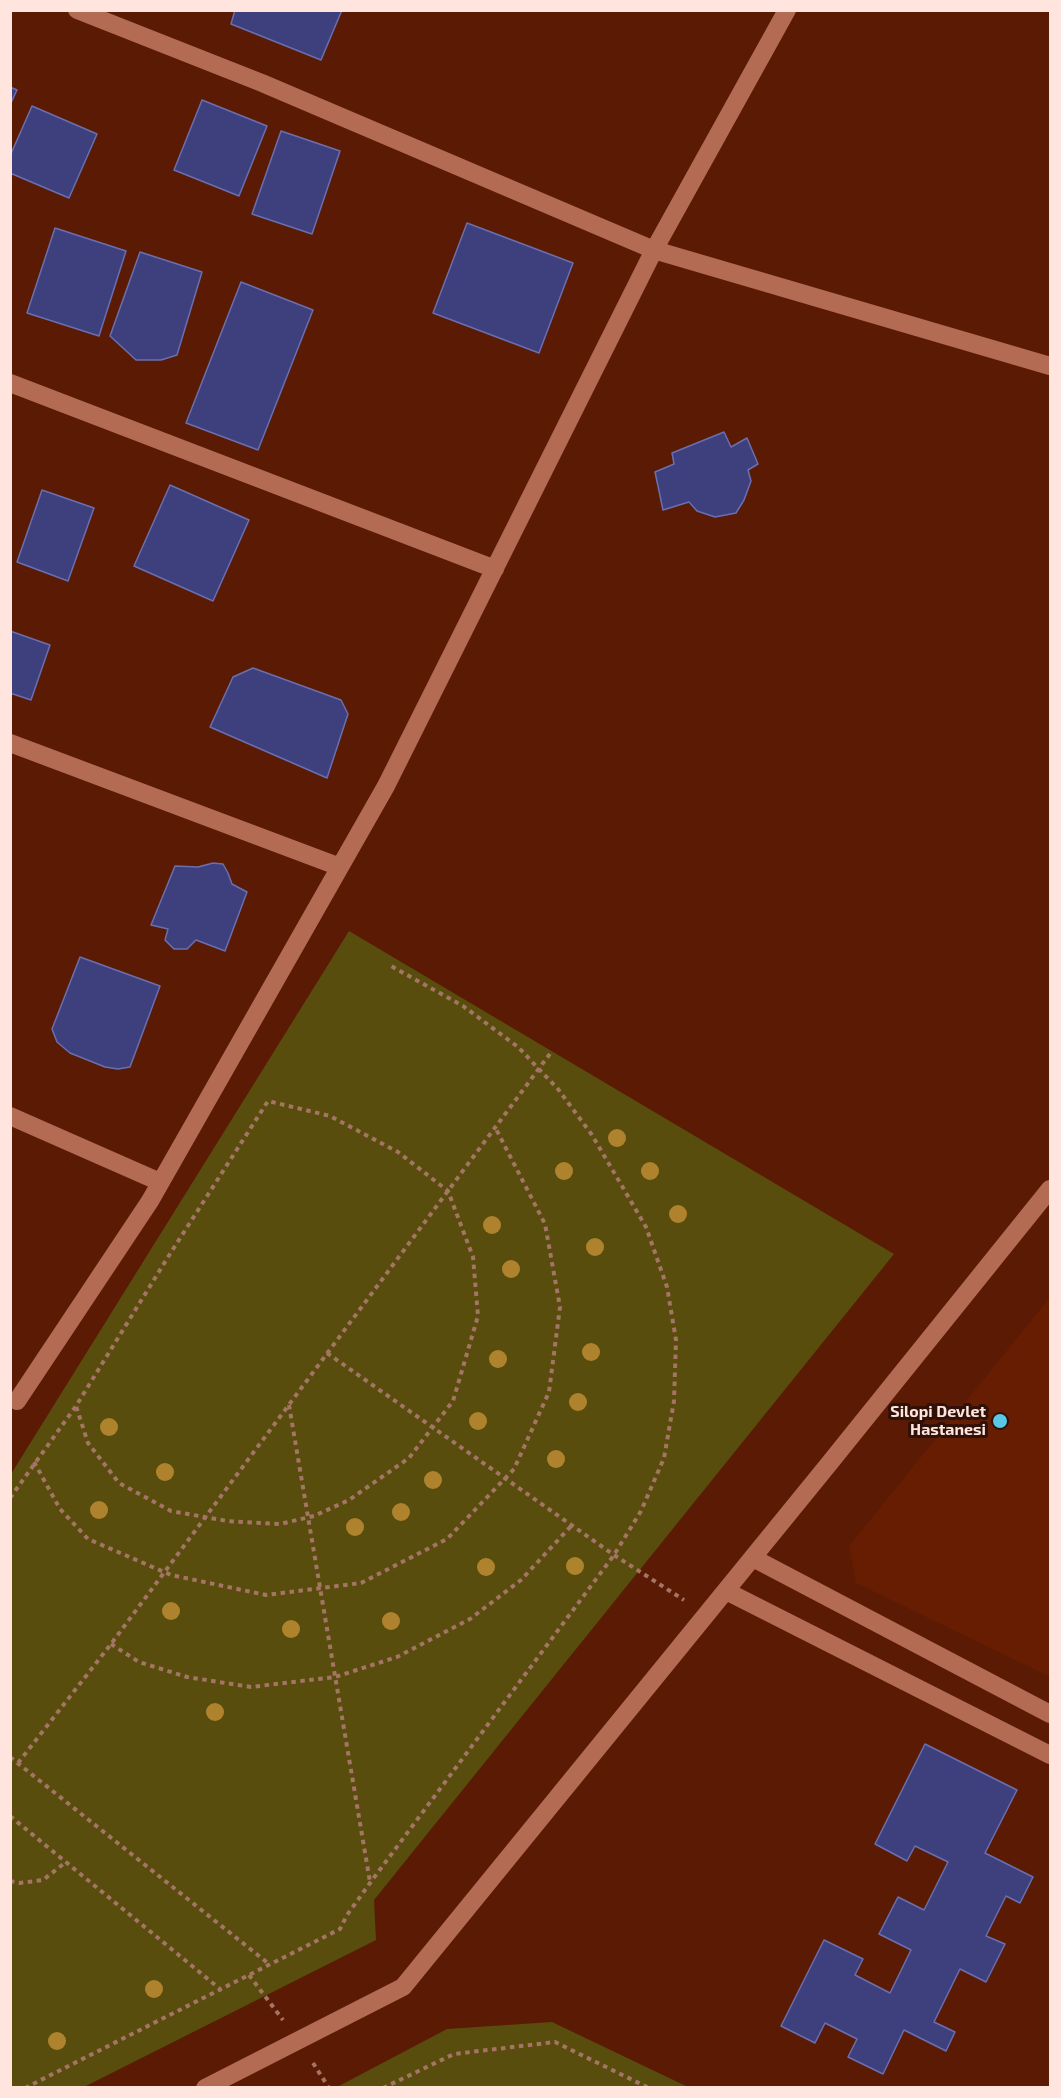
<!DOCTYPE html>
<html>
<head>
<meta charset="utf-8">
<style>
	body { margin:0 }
	#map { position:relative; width:1061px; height:2098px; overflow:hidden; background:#5b1a03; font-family:"Exo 2",sans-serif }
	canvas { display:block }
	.frame { position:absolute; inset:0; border:12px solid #ffe5dd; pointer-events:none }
</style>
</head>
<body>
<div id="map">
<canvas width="1061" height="2098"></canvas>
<div class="frame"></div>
</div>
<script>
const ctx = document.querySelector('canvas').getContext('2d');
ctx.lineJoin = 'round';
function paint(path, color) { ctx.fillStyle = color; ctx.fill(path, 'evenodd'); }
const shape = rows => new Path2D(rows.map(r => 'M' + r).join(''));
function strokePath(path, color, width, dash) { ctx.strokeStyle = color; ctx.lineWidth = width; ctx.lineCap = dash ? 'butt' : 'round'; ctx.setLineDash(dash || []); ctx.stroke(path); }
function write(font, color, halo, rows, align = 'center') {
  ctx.font = font + ' "Exo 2",sans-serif'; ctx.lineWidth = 6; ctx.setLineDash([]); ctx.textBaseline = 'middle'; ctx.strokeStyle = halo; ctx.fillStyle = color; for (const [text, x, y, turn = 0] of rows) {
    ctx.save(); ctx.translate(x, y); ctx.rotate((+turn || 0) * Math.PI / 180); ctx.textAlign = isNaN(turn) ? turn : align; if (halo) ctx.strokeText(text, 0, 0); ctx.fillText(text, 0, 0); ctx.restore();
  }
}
const built = shape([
	[1050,1297,1050,1677,856,1583,849,1546]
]);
const green = shape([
	[349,931,894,1254,374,1900,376,1940,84,2087,11,2087,11,1474],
	[552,2022,688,2087,337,2087,447,2029]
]);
const building = shape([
	[235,10,342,10,321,60,231,24,235,10],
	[10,87,17,90,10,105,10,87],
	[202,100,267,126,239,196,174,170,202,100],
	[32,106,97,134,69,198,10,173,10,156,32,106],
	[281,131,340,151,312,234,252,214,281,131],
	[467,223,573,263,539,353,433,313,467,223],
	[55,228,126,251,99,336,27,313,55,228],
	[140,252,202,272,177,355,161,360,136,360,110,336,140,252],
	[241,282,313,310,258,450,186,423,241,282],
	[724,432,731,447,747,438,758,464,748,470,751,481,744,500,736,513,715,517,697,511,689,502,663,510,655,472,674,464,672,453,724,432],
	[170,485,249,520,213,601,134,566,170,485],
	[42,490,94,508,68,581,17,562,42,490],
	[10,631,50,645,31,700,10,693,10,631],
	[253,668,341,700,348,714,327,778,210,727,233,677,253,668],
	[213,863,223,864,228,873,232,884,247,892,225,951,196,940,187,949,174,949,165,940,168,929,151,925,175,866,198,867,213,863],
	[80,957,160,986,130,1067,118,1069,105,1067,70,1053,57,1042,52,1029,80,957],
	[925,1744,1017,1790,985,1853,1033,1877,1020,1903,1006,1896,986,1936,1005,1944,986,1982,960,1969,934,2022,955,2032,946,2051,904,2030,883,2074,848,2057,857,2039,825,2023,815,2043,781,2026,824,1940,863,1959,855,1975,890,1993,911,1950,879,1934,898,1897,924,1910,948,1862,915,1846,907,1861,875,1844,925,1744]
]);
const path = shape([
	[327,1353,614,1555,684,1600],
	[289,1405,370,1882],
	[34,1462,60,1509,88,1539,171,1575,266,1595,361,1583,447,1539,514,1469,549,1392,560,1307,545,1224,495,1127],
	[10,1498,76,1406,168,1257,268,1101,330,1116,398,1152,448,1191,473,1257,478,1316,453,1401,409,1458,349,1500,314,1516,280,1524,227,1521,171,1511,119,1483,88,1443,76,1406],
	[111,1644,139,1662,187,1677,251,1687,335,1677,397,1657,470,1619,521,1580,572,1525],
	[10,1757,269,1964],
	[18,1763,111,1644,552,1051],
	[10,1816,220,1989],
	[10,1881,20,1883,43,1880,66,1862],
	[249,1975,283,2020],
	[313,2063,329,2088],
	[25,2088,340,1929,347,1915,370,1883,614,1555,641,1511,664,1458,674,1401,676,1340,667,1287,646,1227,592,1135,558,1089,518,1047,463,1006,391,966],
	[383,2088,454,2054,555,2042,649,2088]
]);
const street = shape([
	[77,10,262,83,654,250,1050,366],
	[10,383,495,569],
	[10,743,340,867],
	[10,1116,160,1182],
	[17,1401,150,1201,386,786,654,250,787,10],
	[753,1558,1050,1714],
	[726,1591,1050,1755],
	[205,2088,403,1987,828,1465,1050,1189]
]);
const trees = [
	[617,1138],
	[564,1171],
	[650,1171],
	[678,1214],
	[492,1225],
	[595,1247],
	[511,1269],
	[591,1352],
	[498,1359],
	[578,1402],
	[478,1421],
	[109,1427],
	[556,1459],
	[165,1472],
	[433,1480],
	[99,1510],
	[401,1512],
	[355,1527],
	[575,1566],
	[486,1567],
	[171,1611],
	[391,1621],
	[291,1629],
	[215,1712],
	[154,1989],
	[57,2041]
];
const markers = [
	[1000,1421,8,"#5ac8e5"]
];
const poiNames = [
	["Silopi Devlet",986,1412],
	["Hastanesi",986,1430]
];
paint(built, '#661d02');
paint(green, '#584d0d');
paint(building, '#3d407d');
strokePath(building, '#696fb0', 1.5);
strokePath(path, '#a47464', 4, [4.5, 4.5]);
strokePath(street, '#b46b54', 18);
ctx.fillStyle = '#af832e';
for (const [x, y] of trees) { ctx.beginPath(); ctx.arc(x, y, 9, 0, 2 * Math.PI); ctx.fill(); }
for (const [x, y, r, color] of markers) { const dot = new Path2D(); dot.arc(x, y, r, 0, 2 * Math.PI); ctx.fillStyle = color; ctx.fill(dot); strokePath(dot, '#2e1108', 2); }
write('bold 16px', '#ffe5dd', '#2e1108', poiNames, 'right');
</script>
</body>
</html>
